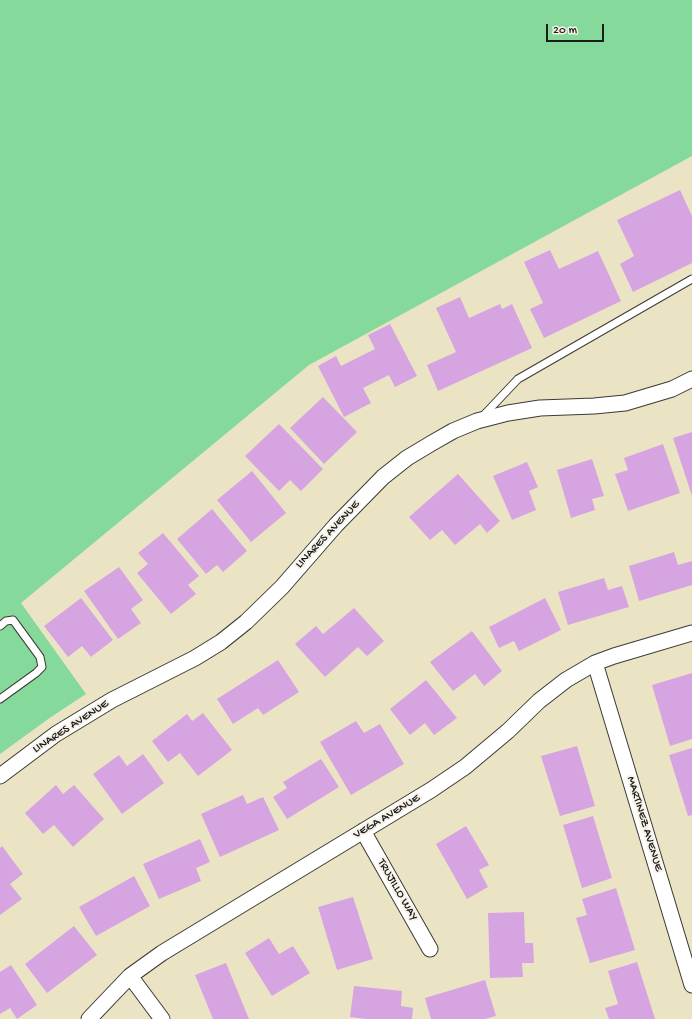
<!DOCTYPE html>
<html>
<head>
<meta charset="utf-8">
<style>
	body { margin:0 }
	#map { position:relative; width:692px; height:1019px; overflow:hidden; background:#ebe4c4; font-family:"Gochi Hand",sans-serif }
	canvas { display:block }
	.scale { position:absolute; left:546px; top:24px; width:58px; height:18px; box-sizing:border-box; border:2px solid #1c1c1c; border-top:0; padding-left:5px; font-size:12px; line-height:14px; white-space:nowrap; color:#1c1c1c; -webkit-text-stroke:3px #f7f3e8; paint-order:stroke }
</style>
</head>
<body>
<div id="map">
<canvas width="692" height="1019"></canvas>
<div class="scale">20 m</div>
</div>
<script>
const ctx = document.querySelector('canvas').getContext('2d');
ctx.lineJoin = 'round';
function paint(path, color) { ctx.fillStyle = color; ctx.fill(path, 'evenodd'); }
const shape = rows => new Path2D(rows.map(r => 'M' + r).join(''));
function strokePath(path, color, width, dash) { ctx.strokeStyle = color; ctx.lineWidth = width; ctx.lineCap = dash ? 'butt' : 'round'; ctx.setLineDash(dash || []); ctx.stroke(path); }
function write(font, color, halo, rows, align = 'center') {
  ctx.font = font + ' "Gochi Hand",sans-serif'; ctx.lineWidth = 4; ctx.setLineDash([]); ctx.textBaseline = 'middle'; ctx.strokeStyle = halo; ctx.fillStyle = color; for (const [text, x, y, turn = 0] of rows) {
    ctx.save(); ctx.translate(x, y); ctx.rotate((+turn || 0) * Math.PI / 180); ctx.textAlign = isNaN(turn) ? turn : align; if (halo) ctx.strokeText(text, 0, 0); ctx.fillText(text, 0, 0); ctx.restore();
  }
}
const green = shape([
	[0,0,692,0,692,156,309,365,21,603,86,694,51,717,0,754]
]);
const building = shape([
	[680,190,692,216,692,263,633,292,620,264,634,256,617,220],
	[550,250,559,269,598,251,621,301,544,338,530,309,543,303,524,262],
	[460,297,469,318,500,304,502,309,512,304,532,348,438,391,427,365,456,352,436,308],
	[390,324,417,376,395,387,389,375,363,388,371,403,344,417,318,366,336,356,341,366,375,349,368,335],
	[323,397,357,432,324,464,290,428],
	[279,424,323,469,301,491,290,480,279,491,245,456],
	[692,432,692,496,673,438],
	[663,444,680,493,628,511,615,474,628,470,624,458],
	[592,459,604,496,592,499,595,510,571,518,557,470],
	[527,462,538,487,529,491,536,510,512,520,493,476],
	[252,471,286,513,251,542,217,500],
	[458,474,500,521,487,533,480,524,455,545,442,530,430,540,409,517],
	[212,509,247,551,223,572,217,565,206,574,177,539],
	[163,533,199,576,188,585,196,594,171,614,137,573,148,564,138,553],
	[674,552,678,565,692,561,692,585,639,601,629,566],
	[119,567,143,600,131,609,141,623,118,639,84,591],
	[604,578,608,590,622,586,629,607,568,625,558,592],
	[81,598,113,640,91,657,82,646,68,657,44,626],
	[545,598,561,630,519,651,514,641,499,648,489,627],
	[354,608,384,641,367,656,358,647,325,677,295,644,316,626,323,634],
	[472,631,502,671,484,686,475,674,453,691,430,662],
	[278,660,299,692,263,715,258,708,233,724,217,699],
	[692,673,692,739,670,746,652,685],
	[426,680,457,718,434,735,425,723,410,735,390,709],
	[203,713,232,750,198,776,180,753,168,762,152,741,187,714,192,721],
	[356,721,364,733,380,724,404,764,351,795,320,742],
	[577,746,595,806,560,816,541,756],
	[692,748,692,815,688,816,669,755],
	[143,754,164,783,122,814,93,774,119,755,127,766],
	[321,759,339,787,287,819,273,797,287,788,283,782],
	[56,785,63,794,74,785,104,819,73,847,54,825,43,834,25,813],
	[243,795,247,804,263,797,279,830,220,857,201,814],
	[593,816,612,878,582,888,563,825],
	[466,826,489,865,479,870,488,887,467,899,436,844],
	[200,839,210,862,196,868,201,881,159,899,143,864],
	[2,846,23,874,10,884,22,899,0,915,0,848],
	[134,876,150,906,96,936,79,907],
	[616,888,635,950,590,963,576,918,587,915,582,899],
	[353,897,373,959,337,970,318,907],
	[524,912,525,943,533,943,534,963,522,963,523,977,490,978,488,913],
	[74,926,97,955,47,993,25,964],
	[269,938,279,954,293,946,310,973,272,996,245,953],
	[637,962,655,1019,609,1019,605,1008,618,1004,608,971],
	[226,963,249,1019,213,1019,195,975],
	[11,965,37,1005,17,1019,10,1008,0,1014,0,972],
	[485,980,496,1016,485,1019,431,1019,425,998],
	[354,986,402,991,401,1006,413,1008,412,1019,367,1019,350,1017]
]);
const lane = shape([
	[482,417,518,379,692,279],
	[0,626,6,621,13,620,40,657,42,667,36,673,0,699]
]);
const street = shape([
	[595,663,692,985],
	[0,776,56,734,112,700,195,658,221,642,246,622,282,587,336,525,383,477,407,458,432,443,453,431,477,421,508,413,540,408,594,406,625,403,672,389,692,379],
	[363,831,430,949],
	[130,976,162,1019],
	[89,1019,130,976,162,953,431,790,465,767,508,731,539,701,566,680,595,663,614,656,692,633]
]);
const streetNames = [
	["LINARES AVENUE",328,535,-47],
	["LINARES AVENUE",71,727,-33],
	["VEGA AVENUE",387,817,-31],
	["MARTINEZ AVENUE",644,824,73],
	["TRUJILLO WAY",397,890,60]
];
paint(green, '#85d99b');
paint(building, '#d7a4e2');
strokePath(lane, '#3b3a35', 9);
strokePath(street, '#3b3a35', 17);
strokePath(lane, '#fff', 7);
strokePath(street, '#fff', 15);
write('12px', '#1c1c1c', '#f7f3e8', streetNames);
</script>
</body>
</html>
